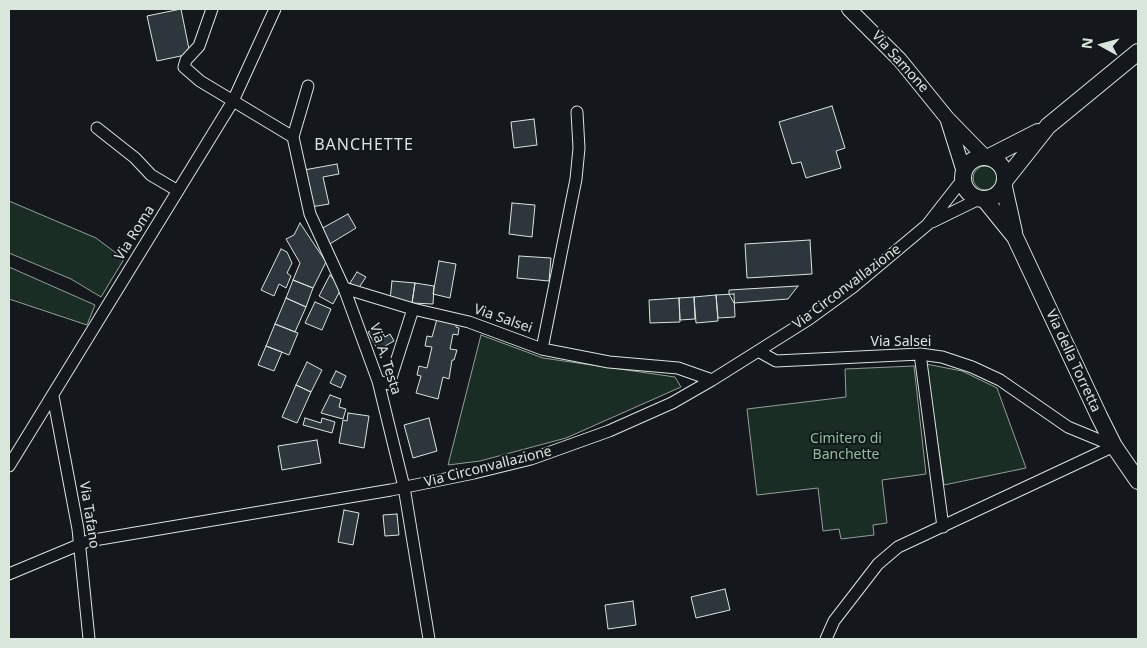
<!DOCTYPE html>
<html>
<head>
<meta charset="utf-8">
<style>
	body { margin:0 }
	#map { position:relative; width:1147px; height:648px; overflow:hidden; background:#14181c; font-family:"Noto Sans",sans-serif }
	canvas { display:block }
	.frame { position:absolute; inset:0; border:10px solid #d8e6dc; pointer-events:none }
	.north { position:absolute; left:1077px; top:20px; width:50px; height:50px; -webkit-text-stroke:4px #14181c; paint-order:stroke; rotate:277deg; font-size:14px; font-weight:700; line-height:20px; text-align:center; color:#d8e6dc }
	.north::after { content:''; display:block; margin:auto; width:18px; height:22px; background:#d8e6dc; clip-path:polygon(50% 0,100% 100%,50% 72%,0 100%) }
</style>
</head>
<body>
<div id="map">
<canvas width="1147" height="648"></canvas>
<div class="frame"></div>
<div class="north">N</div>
</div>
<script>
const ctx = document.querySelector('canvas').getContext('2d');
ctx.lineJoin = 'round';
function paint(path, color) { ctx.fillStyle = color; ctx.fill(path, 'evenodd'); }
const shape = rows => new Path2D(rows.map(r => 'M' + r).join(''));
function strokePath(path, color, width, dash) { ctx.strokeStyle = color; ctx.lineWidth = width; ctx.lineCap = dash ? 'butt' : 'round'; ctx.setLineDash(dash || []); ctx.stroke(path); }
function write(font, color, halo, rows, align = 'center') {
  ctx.font = font + ' "Noto Sans",sans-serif'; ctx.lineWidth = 4; ctx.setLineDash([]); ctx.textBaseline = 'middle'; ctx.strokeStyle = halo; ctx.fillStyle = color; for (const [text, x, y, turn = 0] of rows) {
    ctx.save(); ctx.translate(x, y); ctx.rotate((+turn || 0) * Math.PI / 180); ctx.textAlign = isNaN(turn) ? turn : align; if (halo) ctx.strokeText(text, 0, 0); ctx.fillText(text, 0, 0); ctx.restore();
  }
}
const green = shape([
	'973 178a12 12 0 1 1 24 0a12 12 0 1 1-24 0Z',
	[9,201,96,238,124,259,101,297,71,279,9,253,9,201],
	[9,267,95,305,87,325,9,299,9,267],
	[481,335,543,358,675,377,681,387,566,438,480,461,448,465,481,335],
	[926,364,962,371,997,388,1026,468,944,485,926,364],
	[914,366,926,474,882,480,887,523,873,525,874,535,841,539,839,529,823,531,818,488,757,495,747,409,846,397,845,369,914,366]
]);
const building = shape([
	[181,9,190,54,157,61,147,16,181,9],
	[832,106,845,148,836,151,841,168,806,178,801,162,792,164,779,122,832,106],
	[534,119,537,145,514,148,511,122,534,119],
	[337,164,339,174,323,177,329,204,311,207,304,170,337,164],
	[512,203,535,205,532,237,509,234,512,203],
	[348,214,356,228,328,245,319,230,348,214],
	[300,223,326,262,313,288,293,280,300,263,286,239,294,235,300,223],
	[810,240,812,274,747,278,745,244,810,240],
	[281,249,287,252,292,263,287,273,291,276,286,288,279,284,274,296,261,290,281,249],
	[519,256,551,258,549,281,517,278,519,256],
	[439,261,456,264,450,298,433,294,439,261],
	[357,272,366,277,358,289,350,283,357,272],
	[330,275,341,289,333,304,319,296,330,275],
	[293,280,313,288,306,307,286,298,293,280],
	[392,281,415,283,412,303,390,300,392,281],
	[415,283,434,286,433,304,412,303,415,283],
	[798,286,788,299,734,303,729,294,729,290,798,286],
	[734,294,735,317,718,318,716,295,734,294],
	[716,295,718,321,696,323,694,297,716,295],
	[694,297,695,319,680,320,679,298,694,297],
	[286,298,306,307,295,332,275,324,286,298],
	[679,298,680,322,650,323,649,300,679,298],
	[315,302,331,309,322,330,305,323,315,302],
	[437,319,456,324,456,327,459,328,458,335,453,334,450,349,457,350,454,360,452,360,449,379,443,377,438,399,416,393,421,376,417,375,419,366,427,368,432,347,425,346,427,336,432,337,437,319],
	[275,324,298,333,289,355,266,346,275,324],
	[378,326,385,337,390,334,394,341,378,350,368,332,378,326],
	[266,346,282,352,274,371,258,365,266,346],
	[307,362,322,370,311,392,296,385,307,362],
	[336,371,346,376,341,388,330,383,336,371],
	[296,385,311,392,297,423,282,417,296,385],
	[330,395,341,399,339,407,346,409,343,419,321,413,330,395],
	[348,413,369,416,364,448,339,443,343,420,347,421,348,413],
	[305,418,321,423,322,418,335,422,332,433,303,425,305,418],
	[429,418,437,451,413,458,404,425,429,418],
	[317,440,321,463,282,470,278,446,317,440],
	[344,510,359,513,353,545,338,542,344,510],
	[397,514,399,535,385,536,383,515,397,514],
	[725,589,730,610,696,618,691,597,725,589],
	[633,601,636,625,608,629,605,605,633,601]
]);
const minor = shape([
	[212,9,199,46,186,60,184,67,200,81,293,137,310,214,344,288,378,381,404,487,429,639],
	[97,128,135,158,151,175,178,191],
	[293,137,308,86],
	[932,222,979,199],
	[344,288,413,309,469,322,542,349,609,362,678,368,712,380],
	[542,349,576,179,579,148,577,112],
	[758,351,776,361,920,354,942,357,972,367,1000,380,1068,427,1114,446],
	[920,354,943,527],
	[378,381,389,384,413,309],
	[53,396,78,529,89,639],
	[9,466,233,101,275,9],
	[9,574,88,541,391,490,474,473,531,459,609,431,672,403,712,380,809,319,853,287,927,225,963,179],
	[826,639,834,621,878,564,898,547,1114,446]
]);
const tertiary = shape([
	[849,9,900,60,947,118,985,157],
	[948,121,964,172]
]);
const secondary = shape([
	'963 178a21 21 0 1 1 42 0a21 21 0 1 1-42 0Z',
	[989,157,1038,132],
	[1006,179,1048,126,1138,52],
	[1004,187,1014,232],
	[985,200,1015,237,1099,416,1114,446,1138,481]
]);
const streetNames = [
	["Via Samone",900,62,48],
	["Via Roma",135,233,-58],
	["Via Circonvallazione",847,287,-37],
	["Via Salsei",503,319,19],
	["Via Salsei",901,342],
	["Via A. Testa",385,359,72],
	["Via della Torretta",1073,361,65],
	["Via Circonvallazione",488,467,-14],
	["Via Tafano",89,515,81]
];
const parkNames = [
	["Cimitero di",846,439],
	["Banchette",846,455]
];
const quarterNames = [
	["BANCHETTE",364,145]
];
paint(green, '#1a2d24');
strokePath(green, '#939e99', 1);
paint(building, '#2c363c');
strokePath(building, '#d8e6dc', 1);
strokePath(minor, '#d8e6dc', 13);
strokePath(tertiary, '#d8e6dc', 16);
strokePath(secondary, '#d8e6dc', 18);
strokePath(minor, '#14181c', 11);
strokePath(tertiary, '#14181c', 14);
strokePath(secondary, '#14181c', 16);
write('14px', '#d8e6dc', '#14181c', streetNames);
write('14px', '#8ac095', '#14181c', parkNames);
ctx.letterSpacing = '1px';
write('16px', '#d8e6dc', '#14181c', quarterNames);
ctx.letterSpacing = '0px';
</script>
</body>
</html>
